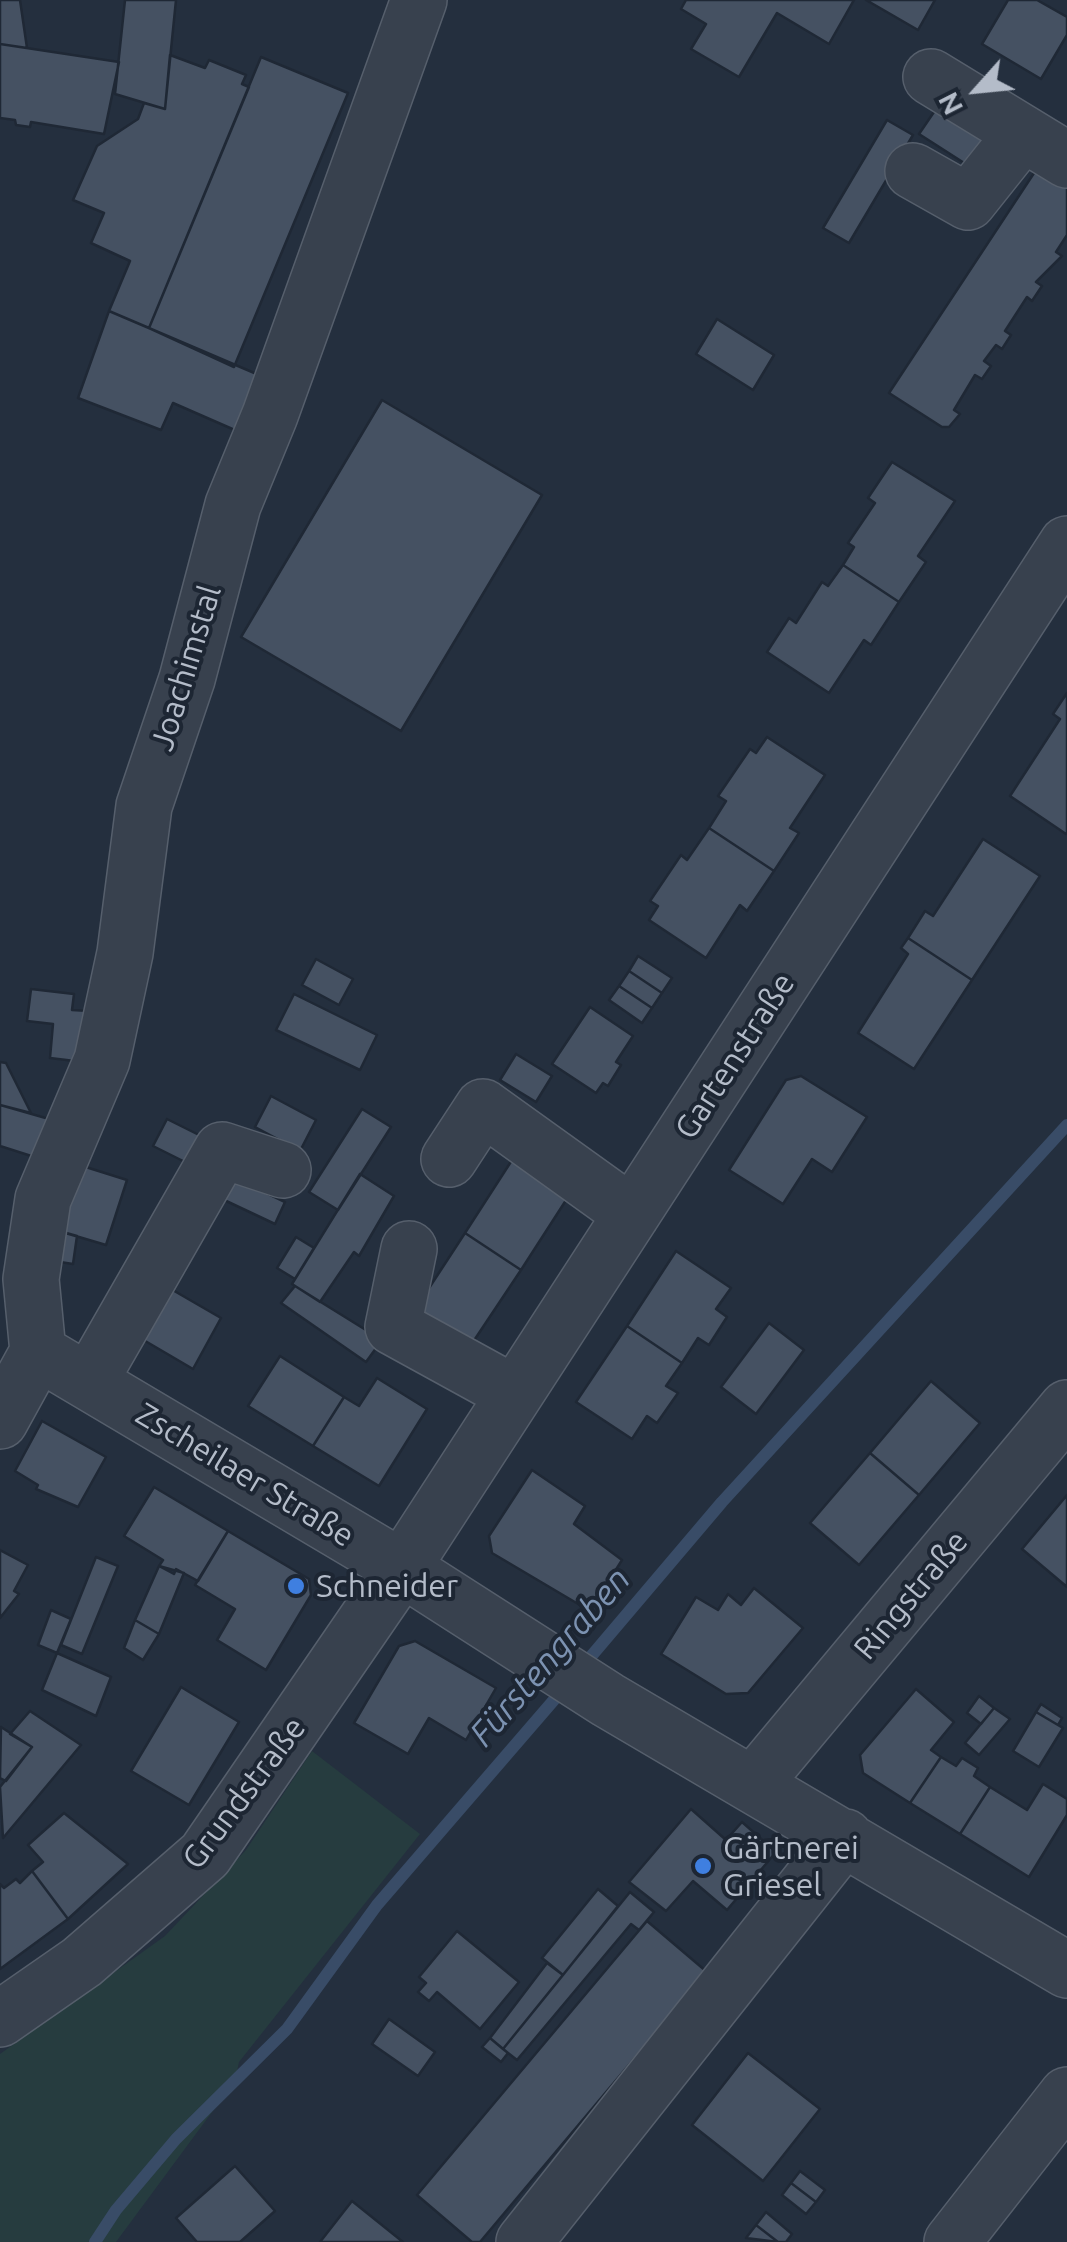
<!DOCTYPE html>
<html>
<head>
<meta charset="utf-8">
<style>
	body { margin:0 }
	#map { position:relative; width:1067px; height:2242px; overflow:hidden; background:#242f3e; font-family:Ubuntu,sans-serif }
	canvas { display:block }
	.north { position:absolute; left:927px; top:40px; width:100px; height:100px; -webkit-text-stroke:8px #1d2633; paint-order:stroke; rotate:243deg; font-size:28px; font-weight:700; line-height:40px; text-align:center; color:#b4bcc9 }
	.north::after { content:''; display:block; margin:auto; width:35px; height:45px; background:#b4bcc9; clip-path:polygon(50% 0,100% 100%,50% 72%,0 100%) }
</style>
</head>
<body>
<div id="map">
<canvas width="1067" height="2242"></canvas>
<div class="north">N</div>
</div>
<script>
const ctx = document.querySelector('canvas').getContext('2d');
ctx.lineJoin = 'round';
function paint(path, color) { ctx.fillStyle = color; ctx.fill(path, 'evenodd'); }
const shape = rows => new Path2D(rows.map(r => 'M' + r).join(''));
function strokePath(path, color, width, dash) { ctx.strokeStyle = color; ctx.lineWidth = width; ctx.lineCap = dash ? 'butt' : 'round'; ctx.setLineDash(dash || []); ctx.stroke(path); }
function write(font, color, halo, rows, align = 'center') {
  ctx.font = font + ' Ubuntu,sans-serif'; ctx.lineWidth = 8; ctx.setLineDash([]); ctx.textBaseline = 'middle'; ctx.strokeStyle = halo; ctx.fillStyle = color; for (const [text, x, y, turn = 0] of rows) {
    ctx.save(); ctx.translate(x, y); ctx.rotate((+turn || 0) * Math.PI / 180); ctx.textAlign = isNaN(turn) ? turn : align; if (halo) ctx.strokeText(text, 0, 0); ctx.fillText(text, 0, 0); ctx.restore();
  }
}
const green = shape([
	[312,1751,420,1834,239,2062,235,2081,116,2242,0,2242,0,2054,165,1936,246,1850]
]);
const stream = shape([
	[582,1667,722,1502,1067,1125],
	[95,2242,116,2210,176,2139,287,2029,377,1905,566,1686]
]);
const building = shape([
	[0,0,20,0,27,48,0,44,0,0],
	[125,0,176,0,165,109,115,94,125,0],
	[686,0,854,0,829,44,777,13,739,77,691,49,706,24,681,9,686,0],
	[866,0,935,0,918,30,866,0],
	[1008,0,1037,0,1067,17,1067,35,1041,79,982,44,1008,0],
	[0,44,119,62,104,134,31,122,30,127,16,125,15,120,0,118,0,44],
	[170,55,205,68,209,60,246,75,242,84,249,87,149,328,109,311,130,261,91,243,104,213,73,200,97,146,138,119,144,103,165,109,170,55],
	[261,57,348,93,234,367,149,328,261,57],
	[936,109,989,142,972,168,919,134,936,109],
	[887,120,913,135,849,243,823,228,887,120],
	[1038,167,1067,186,1067,235,1056,252,1062,256,1036,282,1042,286,1032,301,1027,297,1005,331,1011,335,1002,349,996,345,984,361,991,366,982,379,975,375,954,410,960,414,949,427,942,427,889,393,1038,167],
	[109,311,259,375,237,431,173,403,161,430,78,398,109,311],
	[717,319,774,355,753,390,696,354,717,319],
	[382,400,542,495,401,731,241,637,382,400],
	[892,462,955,501,918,556,926,562,899,602,843,565,854,547,848,543,875,503,868,498,892,462],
	[843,565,899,602,871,645,864,640,829,693,767,652,789,618,796,623,822,582,828,586,843,565],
	[1067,693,1067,833,1066,834,1010,796,1060,719,1053,714,1067,693],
	[767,737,825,775,790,828,799,833,774,871,709,828,726,801,718,796,750,749,756,753,767,737],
	[709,828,774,871,747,911,740,905,706,958,649,920,658,906,650,901,681,855,687,860,709,828],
	[983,839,1040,876,972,980,908,938,925,911,933,916,983,839],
	[908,938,972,980,914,1069,858,1033,908,954,901,948,908,938],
	[638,956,672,978,662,993,629,971,638,956],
	[316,959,353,979,339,1005,302,985,316,959],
	[629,971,662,993,652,1008,619,986,629,971],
	[619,986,652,1008,642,1023,609,1000,619,986],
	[31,989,74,994,72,1010,89,1011,83,1062,50,1058,53,1024,27,1021,31,989],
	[294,994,377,1035,360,1070,276,1030,294,994],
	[590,1007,633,1036,616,1062,621,1065,608,1086,603,1083,596,1093,552,1064,590,1007],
	[516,1054,552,1076,536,1102,500,1080,516,1054],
	[0,1062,6,1063,31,1113,0,1105,0,1062],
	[801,1076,867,1117,832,1172,812,1159,783,1204,729,1170,786,1080,801,1076],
	[271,1096,316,1120,300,1151,255,1127,271,1096],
	[0,1105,63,1123,50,1162,0,1146,0,1105],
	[362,1109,391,1127,338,1210,309,1192,362,1109],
	[167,1119,205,1138,191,1165,153,1146,167,1119],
	[514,1157,570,1194,521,1270,465,1233,514,1157],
	[73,1163,127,1180,106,1245,52,1229,73,1163],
	[360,1174,394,1196,359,1256,354,1252,320,1302,292,1284,360,1174],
	[233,1177,285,1202,275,1224,222,1199,233,1177],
	[52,1229,77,1236,73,1264,47,1260,52,1229],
	[465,1233,521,1270,471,1345,416,1308,465,1233],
	[296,1237,314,1248,295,1279,277,1268,296,1237],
	[676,1251,731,1288,716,1309,727,1317,709,1345,698,1338,682,1363,627,1326,676,1251],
	[164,1285,221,1318,193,1369,135,1335,164,1285],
	[295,1286,382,1340,366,1362,281,1303,295,1286],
	[769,1323,804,1350,756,1414,721,1387,769,1323],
	[627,1326,682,1363,666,1386,678,1393,657,1423,647,1416,632,1439,576,1402,627,1326],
	[280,1356,344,1397,313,1446,248,1406,280,1356],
	[377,1378,427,1409,379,1486,313,1446,344,1397,359,1406,377,1378],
	[931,1381,980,1423,919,1495,870,1453,931,1381],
	[42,1421,106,1457,78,1507,36,1489,38,1485,15,1471,42,1421],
	[870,1453,919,1495,859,1565,810,1523,870,1453],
	[532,1470,585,1506,574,1524,622,1560,590,1611,492,1553,489,1536,532,1470],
	[154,1487,228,1531,198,1581,176,1569,174,1574,159,1566,163,1560,124,1536,154,1487],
	[1067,1495,1067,1587,1022,1549,1067,1495],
	[228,1531,309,1579,311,1595,266,1670,217,1640,235,1609,195,1585,228,1531],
	[0,1550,28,1565,14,1591,19,1594,0,1618,0,1550],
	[96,1557,118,1566,82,1654,61,1645,96,1557],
	[159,1566,184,1573,159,1634,135,1620,159,1566],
	[754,1588,803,1628,748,1693,726,1694,661,1654,696,1597,718,1610,728,1594,741,1605,754,1588],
	[51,1610,71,1619,57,1653,38,1645,51,1610],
	[135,1620,159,1634,143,1660,124,1648,135,1620],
	[415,1641,496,1688,466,1740,429,1718,408,1754,354,1723,399,1646,415,1641],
	[57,1653,111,1677,96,1716,42,1690,57,1653],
	[181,1687,239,1722,189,1805,131,1771,181,1687],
	[916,1689,954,1722,931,1750,941,1757,910,1803,863,1773,860,1755,916,1689],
	[979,1696,994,1708,981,1724,967,1713,979,1696],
	[1041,1704,1062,1718,1058,1725,1036,1712,1041,1704],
	[994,1708,1010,1719,979,1755,965,1743,994,1708],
	[30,1711,81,1745,3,1838,0,1787,32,1747,10,1734,30,1711],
	[1036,1712,1063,1728,1039,1767,1013,1751,1036,1712],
	[1,1727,32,1747,6,1781,0,1778,1,1727],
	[941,1757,956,1766,962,1758,978,1768,974,1776,990,1787,960,1834,910,1803,941,1757],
	[1043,1784,1067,1799,1067,1815,1029,1877,960,1834,990,1787,1027,1810,1043,1784],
	[691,1809,726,1840,742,1822,776,1852,727,1910,693,1881,666,1911,629,1882,691,1809],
	[64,1813,128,1864,68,1919,32,1871,43,1862,28,1845,64,1813],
	[32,1871,68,1919,0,1969,0,1884,4,1888,16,1879,20,1883,32,1871],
	[598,1889,618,1906,563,1975,542,1958,598,1889],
	[630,1892,654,1912,639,1930,631,1924,517,2060,503,2049,630,1892],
	[647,1921,707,1972,480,2242,472,2242,417,2195,647,1921],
	[457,1931,519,1982,480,2029,437,1992,429,2001,418,1992,426,1983,419,1977,457,1931],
	[547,1963,563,1975,503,2049,490,2038,547,1963],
	[389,2019,435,2052,418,2076,372,2044,389,2019],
	[490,2038,508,2053,501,2062,482,2047,490,2038],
	[748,2053,820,2109,763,2181,692,2125,748,2053],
	[235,2166,275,2211,240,2242,197,2242,176,2218,235,2166],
	[800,2171,825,2190,816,2202,791,2183,800,2171],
	[791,2183,816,2202,806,2214,782,2195,791,2183],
	[352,2201,403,2242,320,2242,352,2201],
	[766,2212,792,2234,786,2242,778,2242,756,2225,766,2212],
	[756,2225,778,2242,746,2238,756,2225]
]);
const minor = shape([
	[931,77,1067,160],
	[913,171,968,202,1023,133],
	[449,1159,483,1107,632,1214],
	[409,1249,393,1327,515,1394],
	[38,1352,31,1279,43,1199,102,1060,125,953,144,806,187,679,233,505,270,415,419,0],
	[38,1352,402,1568,608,1700,1067,1970],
	[89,1382,222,1150,283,1170],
	[0,1421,38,1352],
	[755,1782,1067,1408],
	[0,2019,82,1962,205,1855,402,1568,1067,544],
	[524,2242,845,1837],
	[952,2242,1067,2095]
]);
const markers = [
	[296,1586,10,"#3f7fe0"],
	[703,1866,10,"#3f7fe0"]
];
const streetNames = [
	["Joachimstal",186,668,-73],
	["Gartenstraße",735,1056,-57],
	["Zscheilaer Straße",245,1475,31],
	["Ringstraße",911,1595,-50],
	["Grundstraße",244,1793,-53]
];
const poiNames = [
	["Schneider",316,1586],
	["Gärtnerei",723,1848],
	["Griesel",723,1885]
];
const waterNames = [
	["Fürstengraben",550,1657,-49]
];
paint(green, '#263c3f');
strokePath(stream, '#394c67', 12);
paint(building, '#455162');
strokePath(building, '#1f2835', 2.5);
strokePath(minor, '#565f6c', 58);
strokePath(minor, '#38414e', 55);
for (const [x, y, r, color] of markers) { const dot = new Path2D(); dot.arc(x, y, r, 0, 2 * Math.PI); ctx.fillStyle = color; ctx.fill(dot); strokePath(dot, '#1d2633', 4); }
write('32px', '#b4bcc9', '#1d2633', streetNames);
write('32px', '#b4bcc9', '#1d2633', poiNames, 'left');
write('italic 35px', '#7c92b1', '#1d2633', waterNames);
</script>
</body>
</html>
